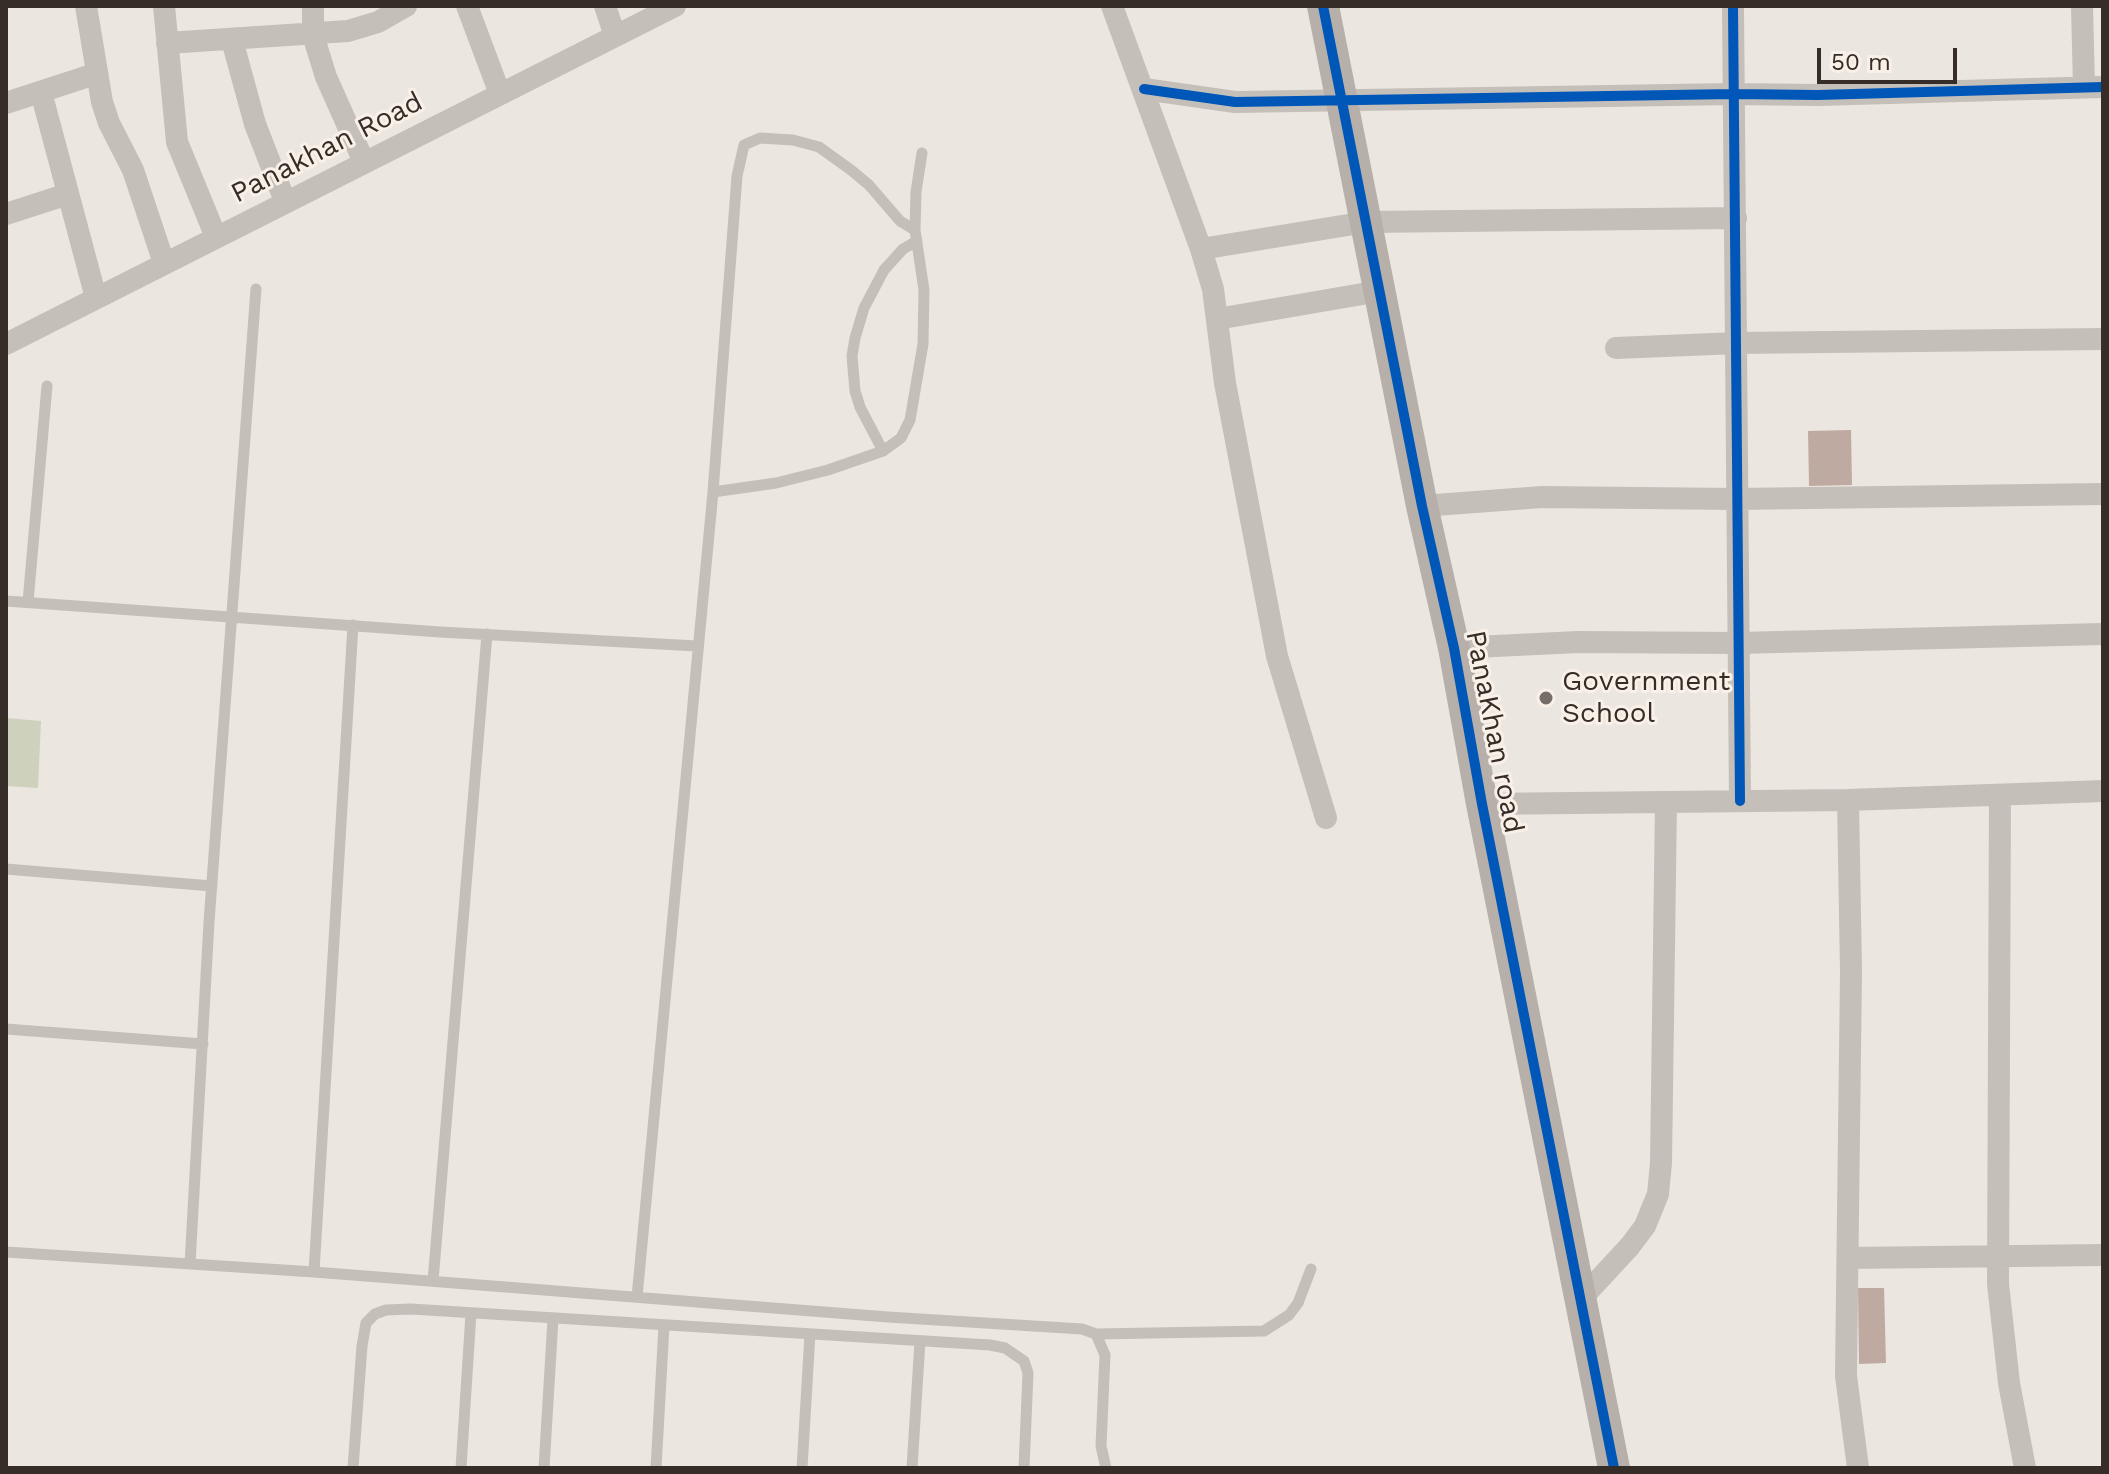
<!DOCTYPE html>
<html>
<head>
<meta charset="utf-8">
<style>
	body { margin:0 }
	#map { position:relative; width:2109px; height:1474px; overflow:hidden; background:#ece6e0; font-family:"Work Sans",sans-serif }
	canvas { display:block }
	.frame { position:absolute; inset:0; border:8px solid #362c28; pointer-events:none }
	.scale { position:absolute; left:1817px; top:48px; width:140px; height:36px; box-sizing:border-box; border:4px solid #362c28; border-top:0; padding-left:10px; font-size:24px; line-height:28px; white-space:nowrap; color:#362c28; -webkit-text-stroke:6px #f9f1e8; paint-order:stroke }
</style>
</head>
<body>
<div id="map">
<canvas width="2109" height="1474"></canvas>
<div class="frame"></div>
<div class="scale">50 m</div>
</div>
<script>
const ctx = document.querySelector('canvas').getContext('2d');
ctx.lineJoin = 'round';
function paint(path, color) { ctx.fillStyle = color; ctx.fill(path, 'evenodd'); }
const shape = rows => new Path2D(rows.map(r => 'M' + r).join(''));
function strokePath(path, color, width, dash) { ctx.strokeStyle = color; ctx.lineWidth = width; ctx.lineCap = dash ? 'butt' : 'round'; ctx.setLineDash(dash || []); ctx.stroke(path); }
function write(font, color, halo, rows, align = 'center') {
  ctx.font = font + ' "Work Sans",sans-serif'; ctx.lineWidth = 6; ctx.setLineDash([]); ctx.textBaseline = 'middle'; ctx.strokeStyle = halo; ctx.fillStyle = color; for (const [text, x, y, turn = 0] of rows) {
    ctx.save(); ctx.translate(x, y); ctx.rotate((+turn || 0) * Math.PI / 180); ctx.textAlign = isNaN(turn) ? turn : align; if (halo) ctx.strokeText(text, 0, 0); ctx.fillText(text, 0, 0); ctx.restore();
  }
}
const green = shape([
	[6,718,41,721,38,788,6,786]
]);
const building = shape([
	[1851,430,1852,485,1809,486,1808,431],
	[1858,1288,1884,1288,1886,1363,1859,1364]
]);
const lane = shape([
	[883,451,860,407,855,391,852,356,855,338,864,308,884,270,903,249,917,241],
	[713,492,776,483,828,470,883,451,901,438,910,420,923,344,924,290,915,230,916,192,922,153],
	[6,601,440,632,697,646],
	[28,602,47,386],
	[6,869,212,886],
	[6,1029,203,1044],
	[6,1252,314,1272,888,1317,1082,1329,1096,1334,1105,1355,1101,1446,1106,1468],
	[190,1264,209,922,256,289],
	[314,1272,353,625],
	[433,1281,487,634],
	[637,1297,713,492,737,176,744,145,760,138,793,140,819,147,851,170,869,185,900,221,915,230],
	[1096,1334,1264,1331,1289,1315,1298,1303,1311,1269],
	[353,1468,362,1346,366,1323,375,1314,386,1310,411,1309,990,1345,1005,1348,1024,1361,1028,1373,1024,1468],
	[461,1468,471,1313],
	[544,1468,553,1319],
	[656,1468,664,1326],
	[802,1468,810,1334],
	[912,1468,920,1341]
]);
const street = shape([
	[86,6,102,102,109,123,133,170,164,263],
	[164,6,177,142,216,237],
	[313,6,313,35,326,77,364,162],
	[467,6,500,94],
	[605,6,615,36],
	[1112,6,1201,249,1213,289,1225,383,1277,656,1326,818],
	[1733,6,1740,801],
	[2082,6,2084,87],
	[232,40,255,124,285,201],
	[167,43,348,31,378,22,406,6],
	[1144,89,1235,102,1733,94,1818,95,2103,87],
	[41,92,96,298],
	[6,103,95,74],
	[6,214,68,194],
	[1201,249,1366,222,1736,218],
	[1217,319,1380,291],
	[6,344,675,6],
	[1616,348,1737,343,2103,339],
	[1422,506,1542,497,1736,499,2103,494],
	[1454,648,1578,642,1738,643,2103,634],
	[2000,795,1998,1284,2009,1383,2025,1468],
	[1848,800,1851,972,1846,1376,1858,1468],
	[1482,804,1848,800,2103,791],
	[1848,1258,2103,1255],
	[1581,1299,1630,1246,1645,1226,1658,1194,1661,1163,1666,802]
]);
const secondary = shape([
	[1323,6,1422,506,1454,648,1482,804,1614,1468]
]);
const cycleway = shape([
	[1323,6,1422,506,1454,648,1482,804,1614,1468],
	[1733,6,1740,801],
	[1144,89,1235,102,1733,94,1818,95,2103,87]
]);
const markers = [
	[1546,698,8,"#766d68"]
];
const streetNames = [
	["Panakhan Road",327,148,-27],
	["PanaKhan road",1494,732,79]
];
const poiNames = [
	["Government",1562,682],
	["School",1562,714]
];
paint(green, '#ced1bb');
paint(building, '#bfaaa2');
strokePath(lane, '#c5bfba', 11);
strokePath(street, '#c5bfba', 22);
strokePath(secondary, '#b6afaa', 32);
strokePath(cycleway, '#0057b8', 10);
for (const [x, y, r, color] of markers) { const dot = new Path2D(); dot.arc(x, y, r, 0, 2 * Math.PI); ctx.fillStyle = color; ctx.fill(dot); strokePath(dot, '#f9f1e8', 3); }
write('28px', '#362c28', '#f9f1e8', streetNames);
write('28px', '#362c28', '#f9f1e8', poiNames, 'left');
</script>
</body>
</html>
